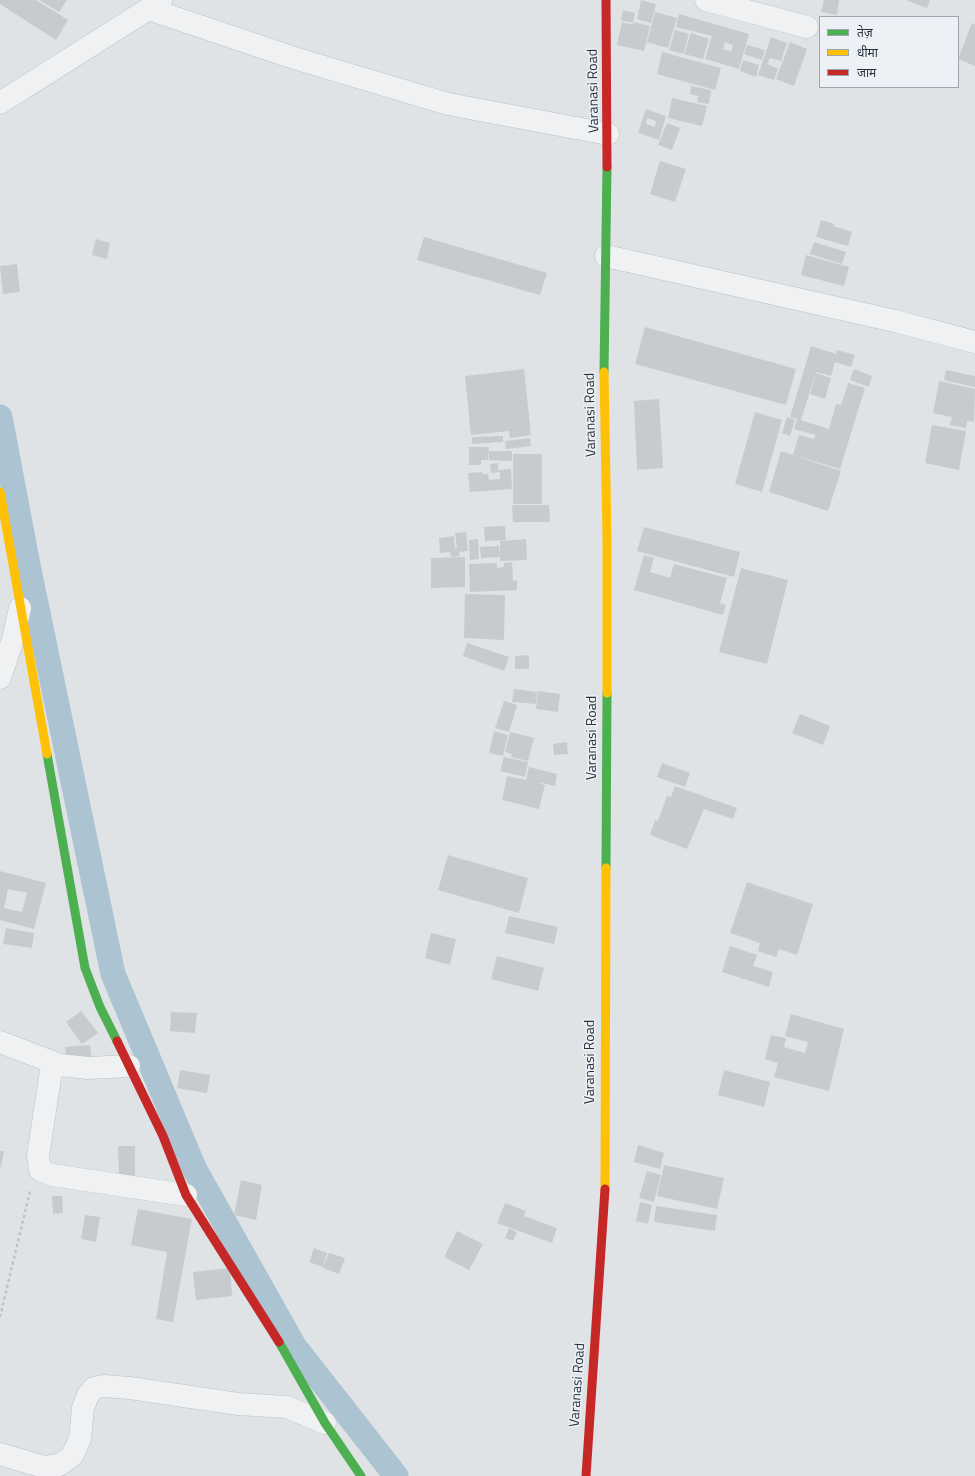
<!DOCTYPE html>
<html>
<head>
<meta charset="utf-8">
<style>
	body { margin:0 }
	#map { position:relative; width:975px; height:1476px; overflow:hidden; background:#e0e3e5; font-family:"Titillium Web","Noto Sans Devanagari",sans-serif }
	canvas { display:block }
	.legend { position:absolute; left:819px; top:16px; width:140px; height:72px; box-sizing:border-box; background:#edf1f5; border:1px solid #9da5ac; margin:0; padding:5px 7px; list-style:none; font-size:12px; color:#26323f }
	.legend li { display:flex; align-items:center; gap:8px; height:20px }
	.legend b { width:20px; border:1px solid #9da5ac }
</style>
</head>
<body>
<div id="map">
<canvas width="975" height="1476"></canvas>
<ul class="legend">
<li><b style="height:5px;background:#4caf50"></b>तेज़</li>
<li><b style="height:5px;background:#ffc107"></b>धीमा</li>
<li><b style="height:5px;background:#c62828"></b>जाम</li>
</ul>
</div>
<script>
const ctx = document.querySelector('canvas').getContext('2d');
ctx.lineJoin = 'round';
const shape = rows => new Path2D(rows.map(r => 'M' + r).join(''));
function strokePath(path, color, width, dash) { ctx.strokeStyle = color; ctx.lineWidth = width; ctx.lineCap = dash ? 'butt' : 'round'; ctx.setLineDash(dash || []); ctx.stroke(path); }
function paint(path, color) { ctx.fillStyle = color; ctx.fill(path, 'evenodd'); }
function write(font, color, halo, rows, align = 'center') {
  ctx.font = font + ' "Titillium Web",sans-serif'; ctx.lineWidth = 3; ctx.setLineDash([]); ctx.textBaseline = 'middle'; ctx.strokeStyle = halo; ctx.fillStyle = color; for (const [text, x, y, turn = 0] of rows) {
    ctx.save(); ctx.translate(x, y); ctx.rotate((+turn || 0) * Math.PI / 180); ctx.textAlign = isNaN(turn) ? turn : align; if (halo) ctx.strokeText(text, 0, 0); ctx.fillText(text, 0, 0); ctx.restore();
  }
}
const canal = shape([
	[0,417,28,565,113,974,195,1170,294,1346,396,1476]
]);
const building = shape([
	[0,0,36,0,68,20,56,40,0,4],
	[39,0,67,0,59,12],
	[641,0,656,4,651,23,637,19],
	[824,0,839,0,837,15,821,12],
	[906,0,930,0,927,8],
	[623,10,635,13,633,23,621,20],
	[655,12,677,18,668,48,647,42],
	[679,14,749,34,739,69,705,59,712,36,676,27],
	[725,42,733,45,731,52,723,49],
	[622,22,633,25,634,22,650,26,644,51,617,45],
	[972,23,975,24,975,66,958,59],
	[675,30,689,34,683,54,669,50],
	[691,33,709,39,703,59,684,54],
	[771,37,787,43,781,61,770,58,767,64,778,69,774,80,758,75],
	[790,42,807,49,794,86,776,79],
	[747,45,765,50,762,60,744,54],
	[662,52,721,68,715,90,657,74],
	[743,60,759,65,756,77,740,71],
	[691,86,711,90,709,104,697,102,698,96,690,94],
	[672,98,707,106,702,126,668,118],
	[646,109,666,116,659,140,638,133],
	[647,118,656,121,655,127,646,124],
	[667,123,680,128,672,150,658,145],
	[660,161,686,169,675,202,650,194],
	[821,220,834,224,833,226,852,232,848,246,816,237],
	[424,237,547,273,540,295,417,260],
	[96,239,110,243,107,259,92,255],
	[814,242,846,252,842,264,810,254],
	[806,255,849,267,844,286,801,275],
	[17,264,20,292,3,294,0,266],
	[645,327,796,369,786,405,635,364],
	[811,346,836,354,837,350,855,355,851,367,835,362,831,376,816,372,801,420,790,417],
	[524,369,531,435,510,438,509,431,471,435,465,376],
	[854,369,872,376,869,387,850,380],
	[946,370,975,376,975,387,944,380],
	[816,373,831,378,825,399,810,394],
	[939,381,975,389,974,422,967,421,966,428,950,425,952,417,933,413],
	[848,383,865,388,840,469,793,455,799,435,814,439,816,435,794,429,797,419,829,429,836,404,841,405],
	[659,399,663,468,637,470,634,401],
	[755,412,782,420,762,492,735,484],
	[787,417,795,420,790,436,782,433],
	[932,425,966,431,959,470,925,463],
	[503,436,503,442,472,444,472,437],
	[530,438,531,446,506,449,505,441],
	[469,447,489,447,488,460,481,460,481,465,469,465],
	[489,451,512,451,512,461,489,460],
	[781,451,841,471,828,511,769,492],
	[513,454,542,454,542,504,513,504],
	[498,463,498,470,511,469,512,489,470,492,468,473,482,472,482,474,488,474,489,480,500,479,500,472,491,473,490,464],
	[512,505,549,505,550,522,513,522],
	[505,526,506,540,485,541,484,527],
	[644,527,740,552,734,577,637,551],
	[466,532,468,551,459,552,460,556,451,557,450,552,440,553,439,538,454,536,455,548,457,547,455,533],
	[478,539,479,559,470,560,469,540],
	[526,539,527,560,500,561,500,541],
	[499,546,500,557,481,558,480,547],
	[644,555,654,558,650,572,670,578,674,564,727,578,720,603,726,605,723,615,634,590],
	[465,557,465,587,431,588,431,558],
	[512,562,513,581,517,580,517,590,470,592,469,564,497,563,497,568,504,567,504,563],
	[741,568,788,580,767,664,719,652],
	[465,594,505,595,504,640,464,638],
	[467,643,509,657,504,671,463,656],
	[529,655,529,669,515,669,515,656],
	[514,689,537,692,536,704,512,702],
	[538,691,560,694,558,712,536,709],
	[504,701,517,705,509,732,495,728],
	[800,714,830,726,823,745,792,733],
	[494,731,508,735,503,756,489,753],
	[510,732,534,738,528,761,511,757,512,754,505,752],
	[567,742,568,754,554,755,553,744],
	[504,757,528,762,525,777,500,771],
	[662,763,690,773,685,787,657,777],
	[529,767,557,774,555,786,537,782,545,785,539,809,502,800,507,776,526,780],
	[675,786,737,808,733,819,704,809,687,849,650,835,655,820,658,821,667,796,671,797],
	[448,855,528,878,519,913,438,890],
	[0,871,46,883,34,929,0,920],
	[8,889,27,893,22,912,4,908],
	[747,882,813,904,797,955,779,949,776,957,758,951,760,943,730,933],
	[509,916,558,927,554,944,505,933],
	[6,928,34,933,32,948,3,944],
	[431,933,456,939,450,965,425,958],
	[730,946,757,955,753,966,773,972,769,987,722,972],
	[497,956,544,968,538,991,491,979],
	[81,1011,98,1033,82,1044,66,1022],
	[171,1012,197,1013,195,1033,170,1031],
	[791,1014,844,1029,829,1091,774,1077,778,1063,765,1059,771,1035,786,1038,784,1047,805,1053,808,1042,785,1036],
	[90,1045,92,1063,66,1058,65,1047],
	[180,1070,210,1075,207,1093,177,1088],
	[724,1070,770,1082,764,1107,718,1095],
	[638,1145,664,1153,660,1169,634,1162],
	[118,1146,135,1146,135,1178,119,1178],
	[0,1151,4,1151,1,1167,0,1167],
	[664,1165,724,1178,717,1209,657,1196],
	[647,1171,661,1175,654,1202,639,1198],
	[241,1180,262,1185,256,1220,234,1215],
	[52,1196,62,1196,63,1213,53,1214],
	[640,1202,652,1205,648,1224,636,1221],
	[505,1203,526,1211,524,1216,557,1228,552,1243,497,1223],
	[656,1206,717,1215,715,1231,654,1222],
	[138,1209,192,1219,173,1322,156,1319,167,1252,131,1245],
	[85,1215,100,1217,96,1242,81,1239],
	[509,1228,517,1232,513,1241,505,1238],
	[457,1231,483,1244,469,1270,444,1257],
	[314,1248,327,1253,323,1267,309,1262],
	[329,1253,345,1258,339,1274,323,1268],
	[230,1268,232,1296,196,1300,193,1272]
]);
const path = shape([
	[0,1317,30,1191]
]);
const street = shape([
	[706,0,807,27],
	[149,9,294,58,448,104,608,134],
	[0,103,161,1],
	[606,256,895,321,975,342],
	[0,678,13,639,20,608],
	[0,1042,60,1065],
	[129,1066,88,1068,60,1065,51,1071,38,1156,40,1170,52,1175,186,1195],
	[0,1454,44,1467,59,1465,72,1456,80,1439,83,1408,88,1395,94,1388,104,1386,130,1388,238,1404,287,1407,325,1423]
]);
const fast = shape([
	[604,372,607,167],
	[47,754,85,968,100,1007,117,1041],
	[606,868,607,693],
	[279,1342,325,1423,361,1476]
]);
const slow = shape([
	[604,372,607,540,607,693],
	[0,492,47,754],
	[605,1189,606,868]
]);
const jam = shape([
	[606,0,607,167],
	[117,1041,163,1136,186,1195,279,1342],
	[586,1476,605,1189]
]);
const streetNames = [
	["Varanasi Road",594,91,-91],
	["Varanasi Road",591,415,-91],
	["Varanasi Road",593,738,-90],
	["Varanasi Road",591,1062,-90],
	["Varanasi Road",578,1385,-86]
];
strokePath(canal, '#acc3d2', 25);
paint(building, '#c8cbcd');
strokePath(street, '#bec1c3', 23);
strokePath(path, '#bfc2c5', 2.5, [3, 3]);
strokePath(street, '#eff1f2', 22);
strokePath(fast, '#4caf50', 9);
strokePath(slow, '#ffc107', 9);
strokePath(jam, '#c62828', 9);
write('14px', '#26323f', '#edf1f5', streetNames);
</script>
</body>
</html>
